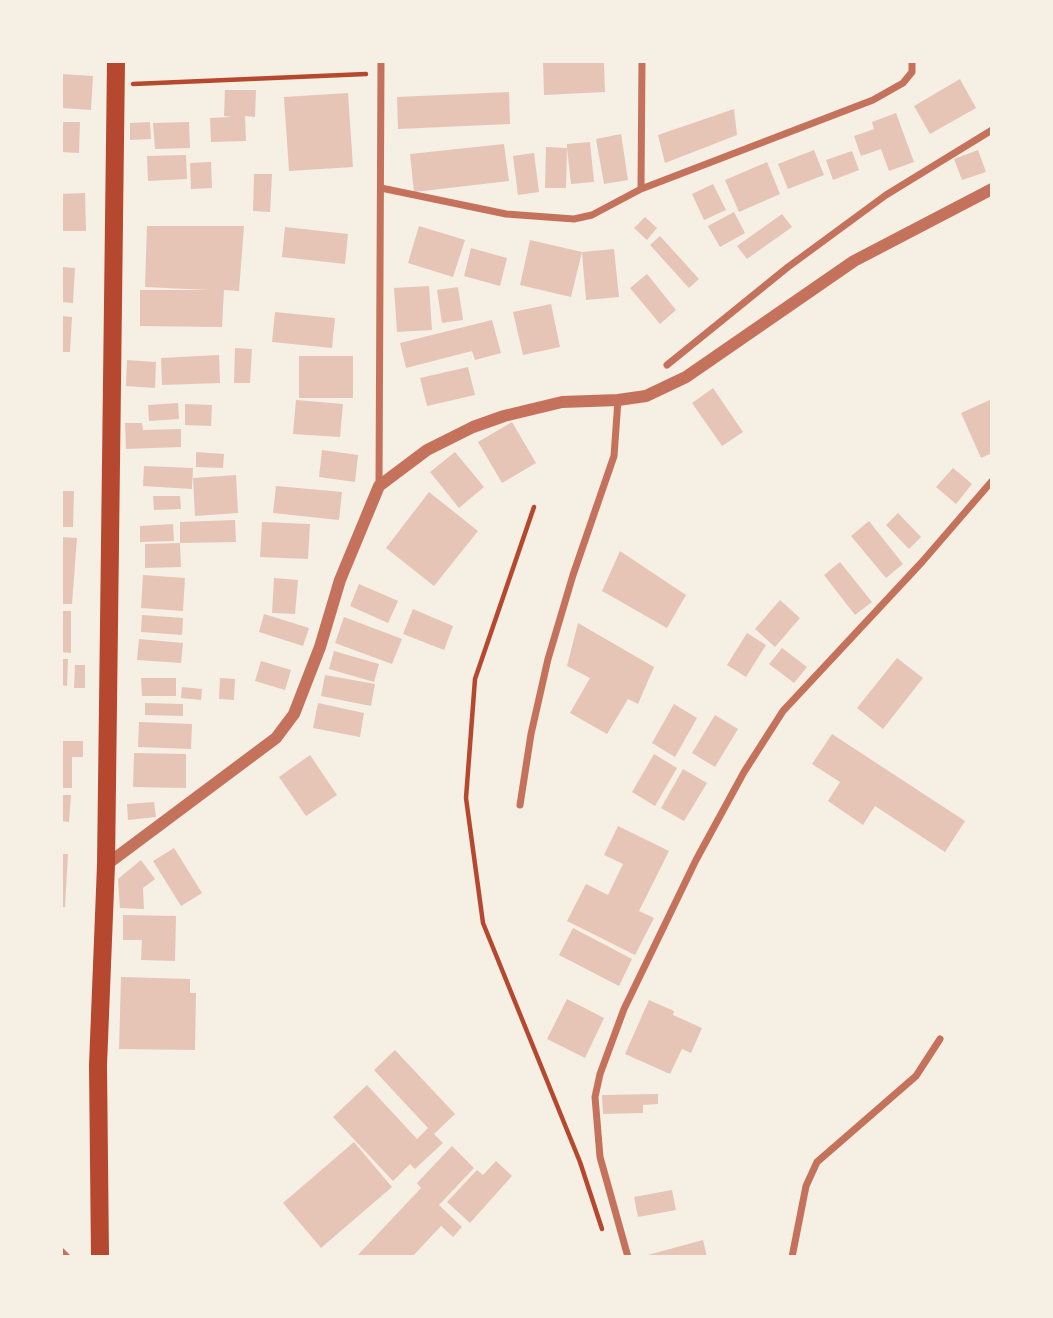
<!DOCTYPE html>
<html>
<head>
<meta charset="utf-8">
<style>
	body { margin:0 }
	#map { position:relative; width:1053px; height:1318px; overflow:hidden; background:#f6efe4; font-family:"Sofia Sans Condensed",sans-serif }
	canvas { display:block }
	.frame { position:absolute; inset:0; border:63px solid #f6efe4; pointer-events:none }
</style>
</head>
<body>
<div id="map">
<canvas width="1053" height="1318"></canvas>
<div class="frame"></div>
</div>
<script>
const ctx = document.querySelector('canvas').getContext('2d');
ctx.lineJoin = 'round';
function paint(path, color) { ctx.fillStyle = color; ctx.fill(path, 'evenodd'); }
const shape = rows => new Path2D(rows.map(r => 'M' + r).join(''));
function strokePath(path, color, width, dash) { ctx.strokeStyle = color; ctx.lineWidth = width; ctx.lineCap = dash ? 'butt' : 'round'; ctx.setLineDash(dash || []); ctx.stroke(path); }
const building = shape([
	[543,61,604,61,605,92,544,95],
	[61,74,93,76,91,110,61,108],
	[960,79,976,108,930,134,914,106],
	[225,90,256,90,255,117,245,116,246,141,211,142,210,118,232,117,224,116],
	[509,92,510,124,398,129,397,97],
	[348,93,353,167,289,171,284,97],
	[734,109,737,135,665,163,658,135],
	[896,113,914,162,889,171,881,149,861,156,854,136,874,129,872,122],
	[61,122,80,122,79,153,61,152],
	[150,122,151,139,130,140,130,123],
	[189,122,190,148,155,149,153,123],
	[621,134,628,180,604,184,596,139],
	[590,142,594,182,571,184,567,148,566,188,545,188,546,147,567,148,567,144],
	[504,144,509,181,414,192,410,154],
	[814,150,824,175,788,189,778,164],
	[978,150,986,172,962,180,954,159],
	[852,151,859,170,833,180,826,160],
	[534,153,539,192,518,195,513,156],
	[186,155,187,179,148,181,147,156],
	[211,162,212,188,191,189,190,163],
	[767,162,780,194,739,212,725,180],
	[254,174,272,174,270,212,253,211],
	[713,184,726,210,704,220,692,194],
	[85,193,86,231,61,231,61,194],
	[734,212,745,233,720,247,708,226],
	[782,214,792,227,747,259,737,246],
	[645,217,657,228,647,240,634,228],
	[147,226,244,226,239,291,224,290,222,327,140,326,140,290,208,290,145,287],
	[419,226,465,240,453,277,408,263],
	[285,227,348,234,345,264,282,257],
	[660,236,699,279,689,288,650,245],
	[530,240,582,252,614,249,619,297,586,300,582,252,571,297,520,285],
	[471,248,507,258,500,286,464,276],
	[61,267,75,268,73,303,61,302],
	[647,274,676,310,660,324,630,288],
	[429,286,432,330,397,332,394,288],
	[458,287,463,320,442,323,437,290],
	[551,304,560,347,523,355,513,312],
	[275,312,335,318,332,348,272,342],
	[61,316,72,317,70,352,61,352],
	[492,320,501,353,475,360,472,351,406,368,400,343],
	[235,348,252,349,250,383,234,383],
	[219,355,220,383,162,385,161,358],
	[299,356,353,356,353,398,299,398],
	[127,360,156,362,155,388,126,386],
	[468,367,475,395,427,406,420,378],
	[713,388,743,432,722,446,692,403],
	[992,399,992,453,981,458,961,413],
	[296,400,343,404,340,437,293,434],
	[178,403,179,419,149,421,148,405],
	[185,404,212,405,211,426,185,425],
	[512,422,536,463,502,483,478,442],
	[125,423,142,423,143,430,181,429,181,447,126,449],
	[322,450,358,455,355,482,319,477],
	[196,452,224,454,223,468,196,467],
	[455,452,484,487,459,508,430,472],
	[144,466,193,468,192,489,143,486],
	[953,468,972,484,956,504,936,487],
	[236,475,238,513,195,516,193,478],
	[276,486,342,492,339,520,273,513],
	[61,491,74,491,73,527,61,527],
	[429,492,478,531,434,586,386,548],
	[153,496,180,496,181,509,154,510],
	[898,513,921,537,909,549,886,525],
	[235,520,236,542,180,543,181,567,145,568,145,544,180,543,180,522],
	[869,521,903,564,886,578,851,536],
	[262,522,310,524,308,559,260,557],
	[173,524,174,541,140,542,140,526],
	[61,537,77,538,72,604,61,604],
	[620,551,686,595,667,628,602,591],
	[840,562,872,602,855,615,824,575],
	[143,575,185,578,183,611,141,608],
	[274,578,298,580,295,614,272,613],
	[359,584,398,601,388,623,350,606],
	[780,600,800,618,775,647,755,629],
	[413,609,453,626,444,650,403,634],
	[61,611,71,611,71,653,61,652],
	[264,614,309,628,303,646,259,632],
	[142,615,183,618,182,635,141,632],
	[344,617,402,639,392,664,335,643],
	[578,623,654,667,638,704,628,699,607,734,570,713,590,678,567,666],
	[747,633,766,645,746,677,727,665],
	[139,639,183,643,181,663,137,660],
	[782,648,807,667,794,683,769,664],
	[334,651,379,664,374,682,329,669],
	[897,658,923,678,883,729,857,708],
	[61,659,68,659,67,686,61,685],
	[261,661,291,670,285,690,255,681],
	[75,665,85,665,85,688,74,688],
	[325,675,375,684,371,706,321,696],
	[141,678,176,678,176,696,142,696],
	[220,678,235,679,234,700,219,699],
	[182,687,202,689,201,700,181,698],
	[145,703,183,704,183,716,145,715],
	[318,703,364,713,360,737,313,728],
	[674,704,697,718,675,757,652,743],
	[715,715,738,729,715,767,692,753],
	[139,722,192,724,191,749,138,747],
	[832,734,965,821,945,852,875,806,863,825,828,801,840,782,812,764],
	[61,741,83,741,83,757,72,757,72,788,61,788],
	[134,753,186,754,186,788,133,787],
	[654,754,677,768,655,806,632,792],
	[310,755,337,795,306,816,279,777],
	[683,769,707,783,684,821,661,808],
	[61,795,71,795,69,822,61,821],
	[154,802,156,817,128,820,127,804],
	[618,826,669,851,639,911,654,918,635,955,567,921,586,884,608,895,623,864,604,855],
	[174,848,202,893,181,906,153,861],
	[61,854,68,854,65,907,61,907],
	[141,860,155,879,143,888,144,909,120,908,118,879],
	[123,915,176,916,175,961,141,960,142,940,123,940],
	[573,928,632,959,619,986,559,955],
	[121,977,190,979,190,993,196,993,195,1050,119,1049],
	[567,999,604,1018,585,1058,547,1039],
	[649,1000,674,1011,673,1015,702,1028,691,1053,682,1049,670,1074,625,1054],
	[395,1050,455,1114,434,1134,443,1143,415,1169,410,1164,393,1181,333,1117,367,1085,417,1139,428,1128,374,1070],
	[658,1094,658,1104,643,1105,643,1113,603,1114,602,1095],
	[354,1142,392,1187,321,1248,283,1203],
	[452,1146,474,1168,439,1205,462,1227,453,1237,441,1226,412,1257,356,1257,421,1188,417,1183],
	[496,1161,512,1176,470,1223,447,1202,477,1170,483,1175],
	[672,1190,676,1210,638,1217,634,1197],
	[703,1240,707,1257,644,1257,644,1256]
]);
const path = shape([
	[133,84,366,74],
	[534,507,475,679,466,798,483,923,580,1162,602,1229]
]);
const minor = shape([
	[381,188,506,214,574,219,592,215,641,189,873,100,903,83,912,72,912,61],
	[641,189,642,61],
	[667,365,788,267,886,195,992,130],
	[379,485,381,61],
	[520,805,531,734,548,659,573,575,614,456,618,400],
	[61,1251,67,1257],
	[628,1257,600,1157,595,1097,600,1074,624,1009,696,860,744,772,783,711,922,562,992,481],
	[792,1257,806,1186,817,1162,916,1076,940,1039]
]);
const tertiary = shape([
	[106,865,276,738,294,714,320,647,340,580,379,486,427,450,473,427,504,416,562,402,618,400,646,396,686,377,854,261,992,189]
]);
const primary = shape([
	[100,1257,98,1065,106,865,116,61]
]);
paint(building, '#e6c5b7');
strokePath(path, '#b5482f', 4.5);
strokePath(minor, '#c5725c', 7);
strokePath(tertiary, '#c5725c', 12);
strokePath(primary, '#b5482f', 18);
</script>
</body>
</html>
